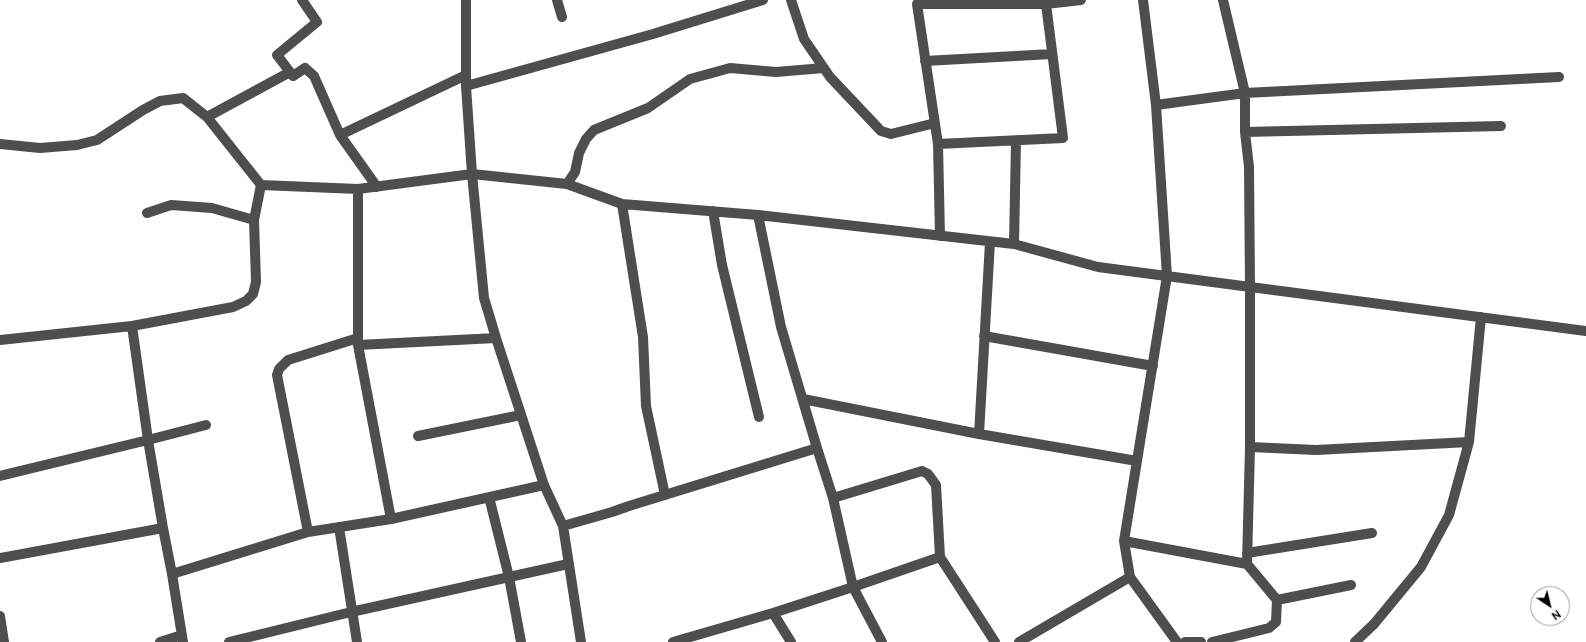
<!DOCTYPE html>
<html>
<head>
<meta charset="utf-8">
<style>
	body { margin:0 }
	#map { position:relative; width:1586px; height:642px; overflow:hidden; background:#fff; font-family:Ubuntu,sans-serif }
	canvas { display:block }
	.north { position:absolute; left:1530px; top:586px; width:40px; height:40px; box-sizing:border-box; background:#fff; border:1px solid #999; border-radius:50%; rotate:145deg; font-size:11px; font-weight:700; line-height:16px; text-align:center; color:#000 }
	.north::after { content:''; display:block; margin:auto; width:14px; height:18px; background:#000; clip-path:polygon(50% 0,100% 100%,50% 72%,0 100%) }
</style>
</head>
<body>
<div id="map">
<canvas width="1586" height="642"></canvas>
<div class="north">N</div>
</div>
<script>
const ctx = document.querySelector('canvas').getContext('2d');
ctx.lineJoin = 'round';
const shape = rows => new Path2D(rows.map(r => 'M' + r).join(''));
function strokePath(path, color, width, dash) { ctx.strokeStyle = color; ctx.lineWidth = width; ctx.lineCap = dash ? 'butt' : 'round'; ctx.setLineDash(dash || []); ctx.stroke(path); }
const minor = shape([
	[302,0,317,22,277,55,293,76,305,68,314,76,340,135,377,187],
	[557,0,562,17],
	[791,0,804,39,830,77,881,131,891,134,935,123],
	[1046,0,1046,4,1081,0],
	[925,61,1052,54],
	[466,86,653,34,763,0],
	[1156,105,1245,93,1559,77],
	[207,117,290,72],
	[1245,132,1501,126],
	[340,135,466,75],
	[0,144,40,148,77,145,97,140,143,110,160,101,183,98,207,117,261,185],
	[938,144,1063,138,1046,4,917,4,938,144,940,236],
	[567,184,575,172,579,153,586,139,594,130,648,108,690,79,730,68,776,72,824,68],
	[358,189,358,345,391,519],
	[622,204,643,337,646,406,665,495],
	[713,211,722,265,759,417],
	[147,213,171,205,212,208,254,220],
	[1014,244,1016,141],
	[984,336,1153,366],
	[0,340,132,326,233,307,246,301,253,294,256,282,254,220,261,185,358,189,472,174,466,86,466,0],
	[358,345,496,338],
	[803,399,979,434,1137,461],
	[979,434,990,242],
	[418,436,521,415],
	[1250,447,1316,450,1469,442],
	[0,476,148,440,132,326],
	[489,497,509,577,521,642],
	[833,498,922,471,928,474,936,485,940,557],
	[563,526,612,512,629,506,817,448,781,327,758,215],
	[339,527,357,642],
	[163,528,148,440,206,425],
	[308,532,277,375,279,369,288,360,358,338],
	[1124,541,1247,564,1250,447,1250,287,1249,167,1245,132,1245,93,1223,0],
	[1247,553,1372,533],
	[0,558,163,528,172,574],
	[1130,577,1124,541,1167,276,1156,105,1143,0],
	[1277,600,1351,585],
	[773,613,791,642],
	[0,616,4,642],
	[160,642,182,635],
	[183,642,172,574,308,532,391,519,544,485],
	[229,642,351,612,568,564],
	[581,642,563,526,544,485,496,338,484,298,472,174,567,184,622,204,758,215,1014,244,1098,267,1586,331],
	[673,642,773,613,853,587,833,498,817,448],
	[882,642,853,587,940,557,995,642],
	[1019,642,1130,577,1177,642],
	[1185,642,1201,642],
	[1212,642,1269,628,1276,622,1277,600,1247,564],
	[1355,642,1374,624,1421,567,1449,515,1469,442,1481,317]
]);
strokePath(minor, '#4e4e4e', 10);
</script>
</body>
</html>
